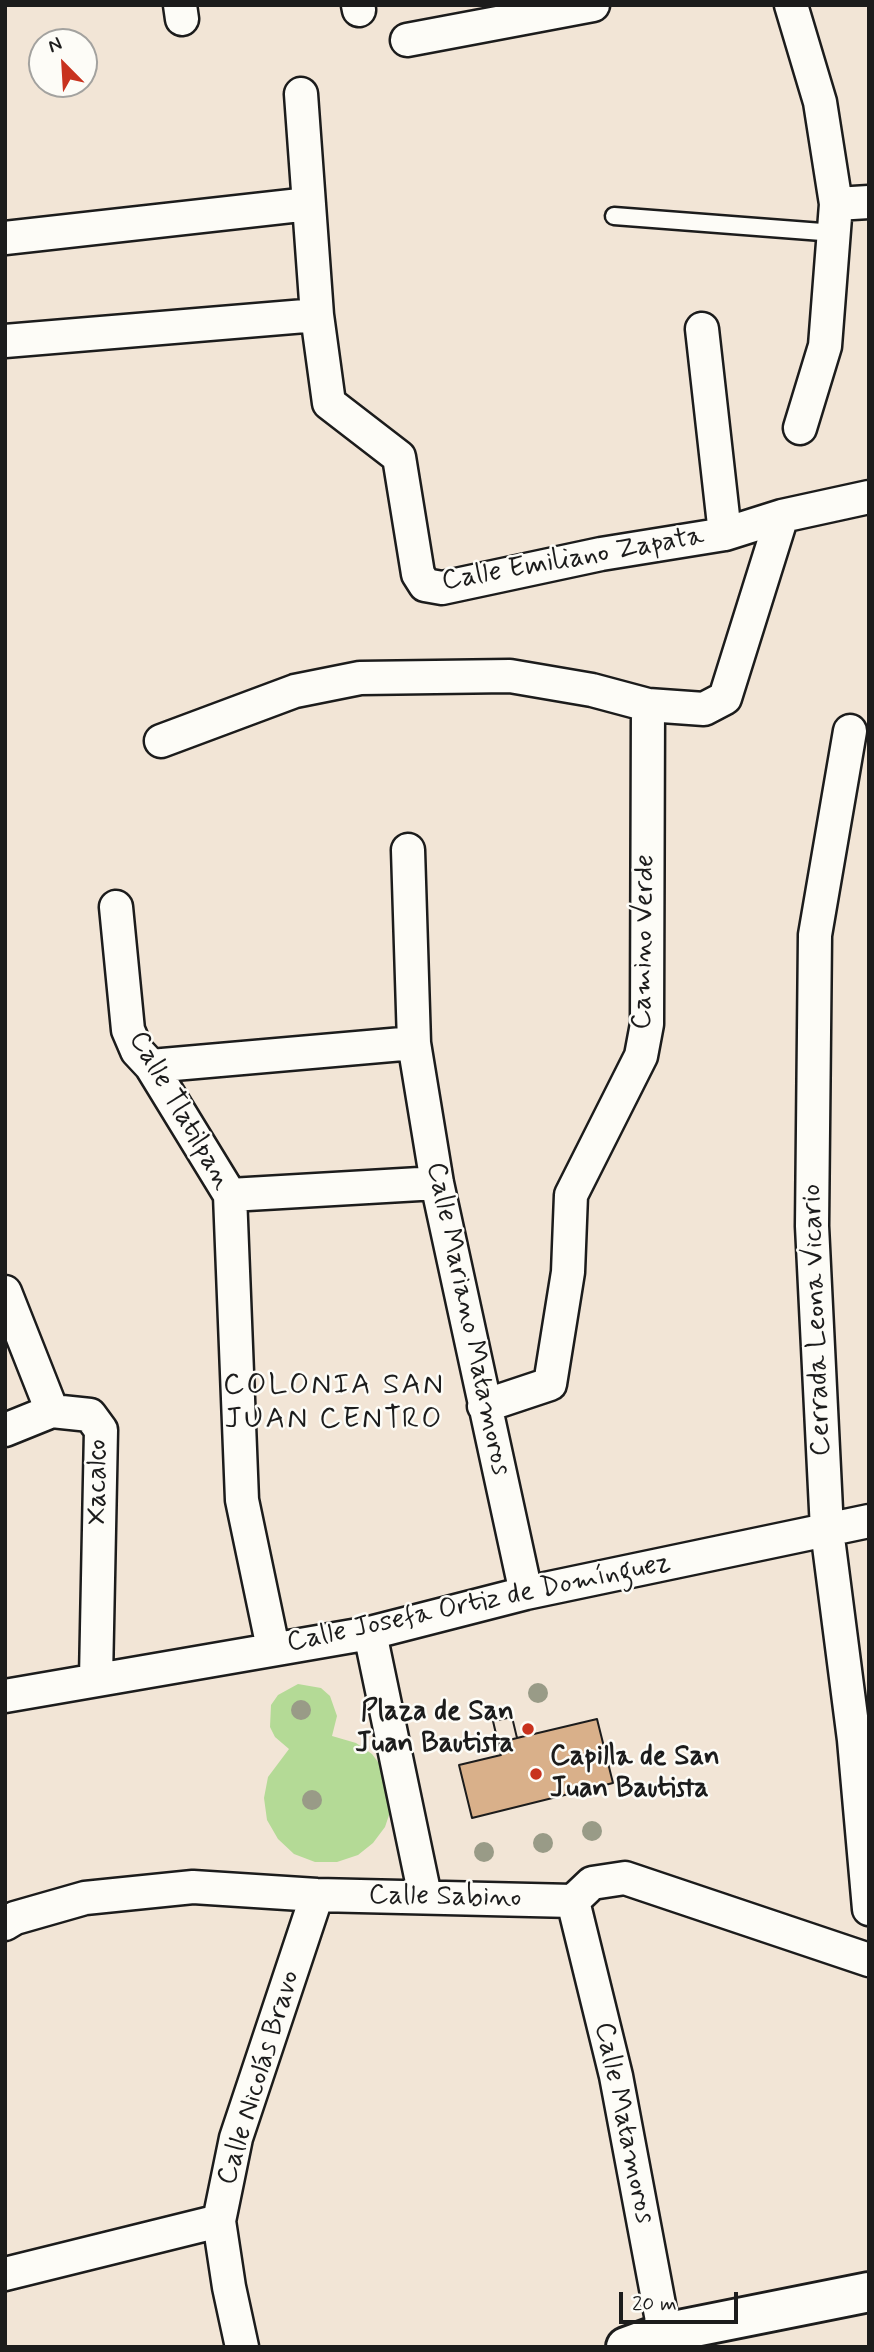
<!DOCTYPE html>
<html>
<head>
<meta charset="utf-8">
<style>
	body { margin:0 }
	#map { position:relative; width:874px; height:2352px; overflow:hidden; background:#f2e5d6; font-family:Mynerve,sans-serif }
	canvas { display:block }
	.frame { position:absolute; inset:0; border:7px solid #1c1c1c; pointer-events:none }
	.north { position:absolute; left:28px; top:28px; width:70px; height:70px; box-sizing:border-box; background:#fdfcf7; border:2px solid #a3a29f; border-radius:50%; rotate:336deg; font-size:19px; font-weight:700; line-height:28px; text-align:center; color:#1c1c1c }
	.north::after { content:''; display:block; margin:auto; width:24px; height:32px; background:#c8321e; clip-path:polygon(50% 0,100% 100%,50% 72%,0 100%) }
	.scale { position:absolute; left:619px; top:2292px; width:119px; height:32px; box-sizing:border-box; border:4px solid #1c1c1c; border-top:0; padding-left:9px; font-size:21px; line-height:24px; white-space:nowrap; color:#1c1c1c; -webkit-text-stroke:5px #fdfcf7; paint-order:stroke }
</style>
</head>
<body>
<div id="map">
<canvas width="874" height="2352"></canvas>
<div class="frame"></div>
<div class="north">N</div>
<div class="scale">20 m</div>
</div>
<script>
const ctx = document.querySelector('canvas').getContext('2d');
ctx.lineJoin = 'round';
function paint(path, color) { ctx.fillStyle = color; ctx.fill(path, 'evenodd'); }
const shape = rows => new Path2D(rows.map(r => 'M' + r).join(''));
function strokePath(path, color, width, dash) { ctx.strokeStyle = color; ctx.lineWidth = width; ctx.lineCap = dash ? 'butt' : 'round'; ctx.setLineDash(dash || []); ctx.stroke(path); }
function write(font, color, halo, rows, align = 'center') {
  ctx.font = font + ' Mynerve,sans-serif'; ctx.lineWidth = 5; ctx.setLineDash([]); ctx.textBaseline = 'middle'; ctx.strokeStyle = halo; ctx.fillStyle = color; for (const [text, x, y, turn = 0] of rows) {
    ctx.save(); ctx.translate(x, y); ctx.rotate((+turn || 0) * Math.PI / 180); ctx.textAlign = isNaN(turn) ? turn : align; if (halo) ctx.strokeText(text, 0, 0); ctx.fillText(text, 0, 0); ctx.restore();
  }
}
const green = shape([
	[298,1684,321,1688,330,1696,337,1716,332,1736,356,1743,372,1754,384,1770,390,1789,391,1809,385,1827,373,1843,358,1855,337,1862,315,1862,294,1854,278,1839,267,1820,264,1798,268,1777,289,1749,275,1737,270,1727,271,1705,278,1695]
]);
const building = shape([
	[512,1717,517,1738,597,1719,613,1783,472,1818,459,1765,501,1755,493,1721,512,1717],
	[512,1717,517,1738,498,1743,493,1721,512,1717]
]);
const lane = shape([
	[614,216,835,233]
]);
const street = shape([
	[180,5,182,19],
	[358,5,359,10],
	[791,5,820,102,836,204,825,346,800,428],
	[407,40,593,5],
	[301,94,317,315,329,403,399,457,418,574,425,585,442,588,601,554,725,534,782,516,869,497],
	[836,204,869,202],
	[5,238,309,204],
	[702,329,725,534],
	[5,341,317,315],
	[850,731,815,935,812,1226,827,1530,854,1740,869,1909],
	[161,741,295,691,360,678,510,676,592,690,648,705,704,709,725,698,782,516],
	[408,850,414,1043,437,1183,526,1593],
	[116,907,128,1030,137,1051,151,1066,230,1195,242,1500,273,1648],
	[151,1066,414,1043],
	[230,1195,437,1183],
	[5,1292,52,1411,90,1415,101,1430,96,1678],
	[484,1406,550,1384,568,1272,571,1195,641,1056,647,1024,648,705],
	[5,1430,52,1411],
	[370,1633,425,1896],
	[5,1696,370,1633,526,1593,869,1521],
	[573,1901,616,2076,667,2347],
	[5,1924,15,1918,85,1898,193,1887,317,1895,573,1901,592,1883,625,1878,869,1960],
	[5,2274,219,2221],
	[242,2347,229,2287,219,2221,236,2138,317,1895]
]);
const secondary = shape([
	[626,2347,664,2333,869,2292]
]);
const trees = [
	[538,1693],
	[301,1710],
	[312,1800],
	[592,1831],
	[543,1843],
	[484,1852]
];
const markers = [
	[528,1729,7,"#c8321e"],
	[536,1774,7,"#c8321e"]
];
const streetNames = [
	["Calle Emiliano Zapata",573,560,-10],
	["Camino Verde",645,942,-89],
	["Calle Tlatilpan",179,1111,60],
	["Calle Mariano Matamoros",467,1319,78],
	["Cerrada Leona Vicario",818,1320,-92],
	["Xacalco",99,1482,-90],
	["Calle Josefa Ortiz de Domínguez",479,1604,-12],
	["Calle Sabino",445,1898,1],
	["Calle Nicolás Bravo",260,2078,-73],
	["Calle Matamoros",623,2123,78]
];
const poiNames = [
	["Plaza de San",514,1713],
	["Juan Bautista",514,1745],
	["Capilla de San",550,1758,"left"],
	["Juan Bautista",550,1790,"left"]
];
const neighbourhoodNames = [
	["COLONIA SAN",334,1387],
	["JUAN CENTRO",334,1421]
];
paint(green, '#b4da96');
paint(building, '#d9b08a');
strokePath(building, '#1c1c1c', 2);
strokePath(lane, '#1c1c1c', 21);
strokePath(street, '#1c1c1c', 37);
strokePath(secondary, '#1c1c1c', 44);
strokePath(lane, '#fdfcf7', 16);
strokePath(street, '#fdfcf7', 32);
strokePath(secondary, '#fdfcf7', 38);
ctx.fillStyle = '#999b87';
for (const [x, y] of trees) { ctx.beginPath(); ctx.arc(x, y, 10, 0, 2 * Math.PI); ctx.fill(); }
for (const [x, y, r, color] of markers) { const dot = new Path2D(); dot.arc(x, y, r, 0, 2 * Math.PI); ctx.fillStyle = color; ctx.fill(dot); strokePath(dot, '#fdfcf7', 2.5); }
write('28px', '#1c1c1c', '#fdfcf7', streetNames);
write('bold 28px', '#1c1c1c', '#fdfcf7', poiNames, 'right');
ctx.letterSpacing = '2px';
write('30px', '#1c1c1c', '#fdfcf7', neighbourhoodNames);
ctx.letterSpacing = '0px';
</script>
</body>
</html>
